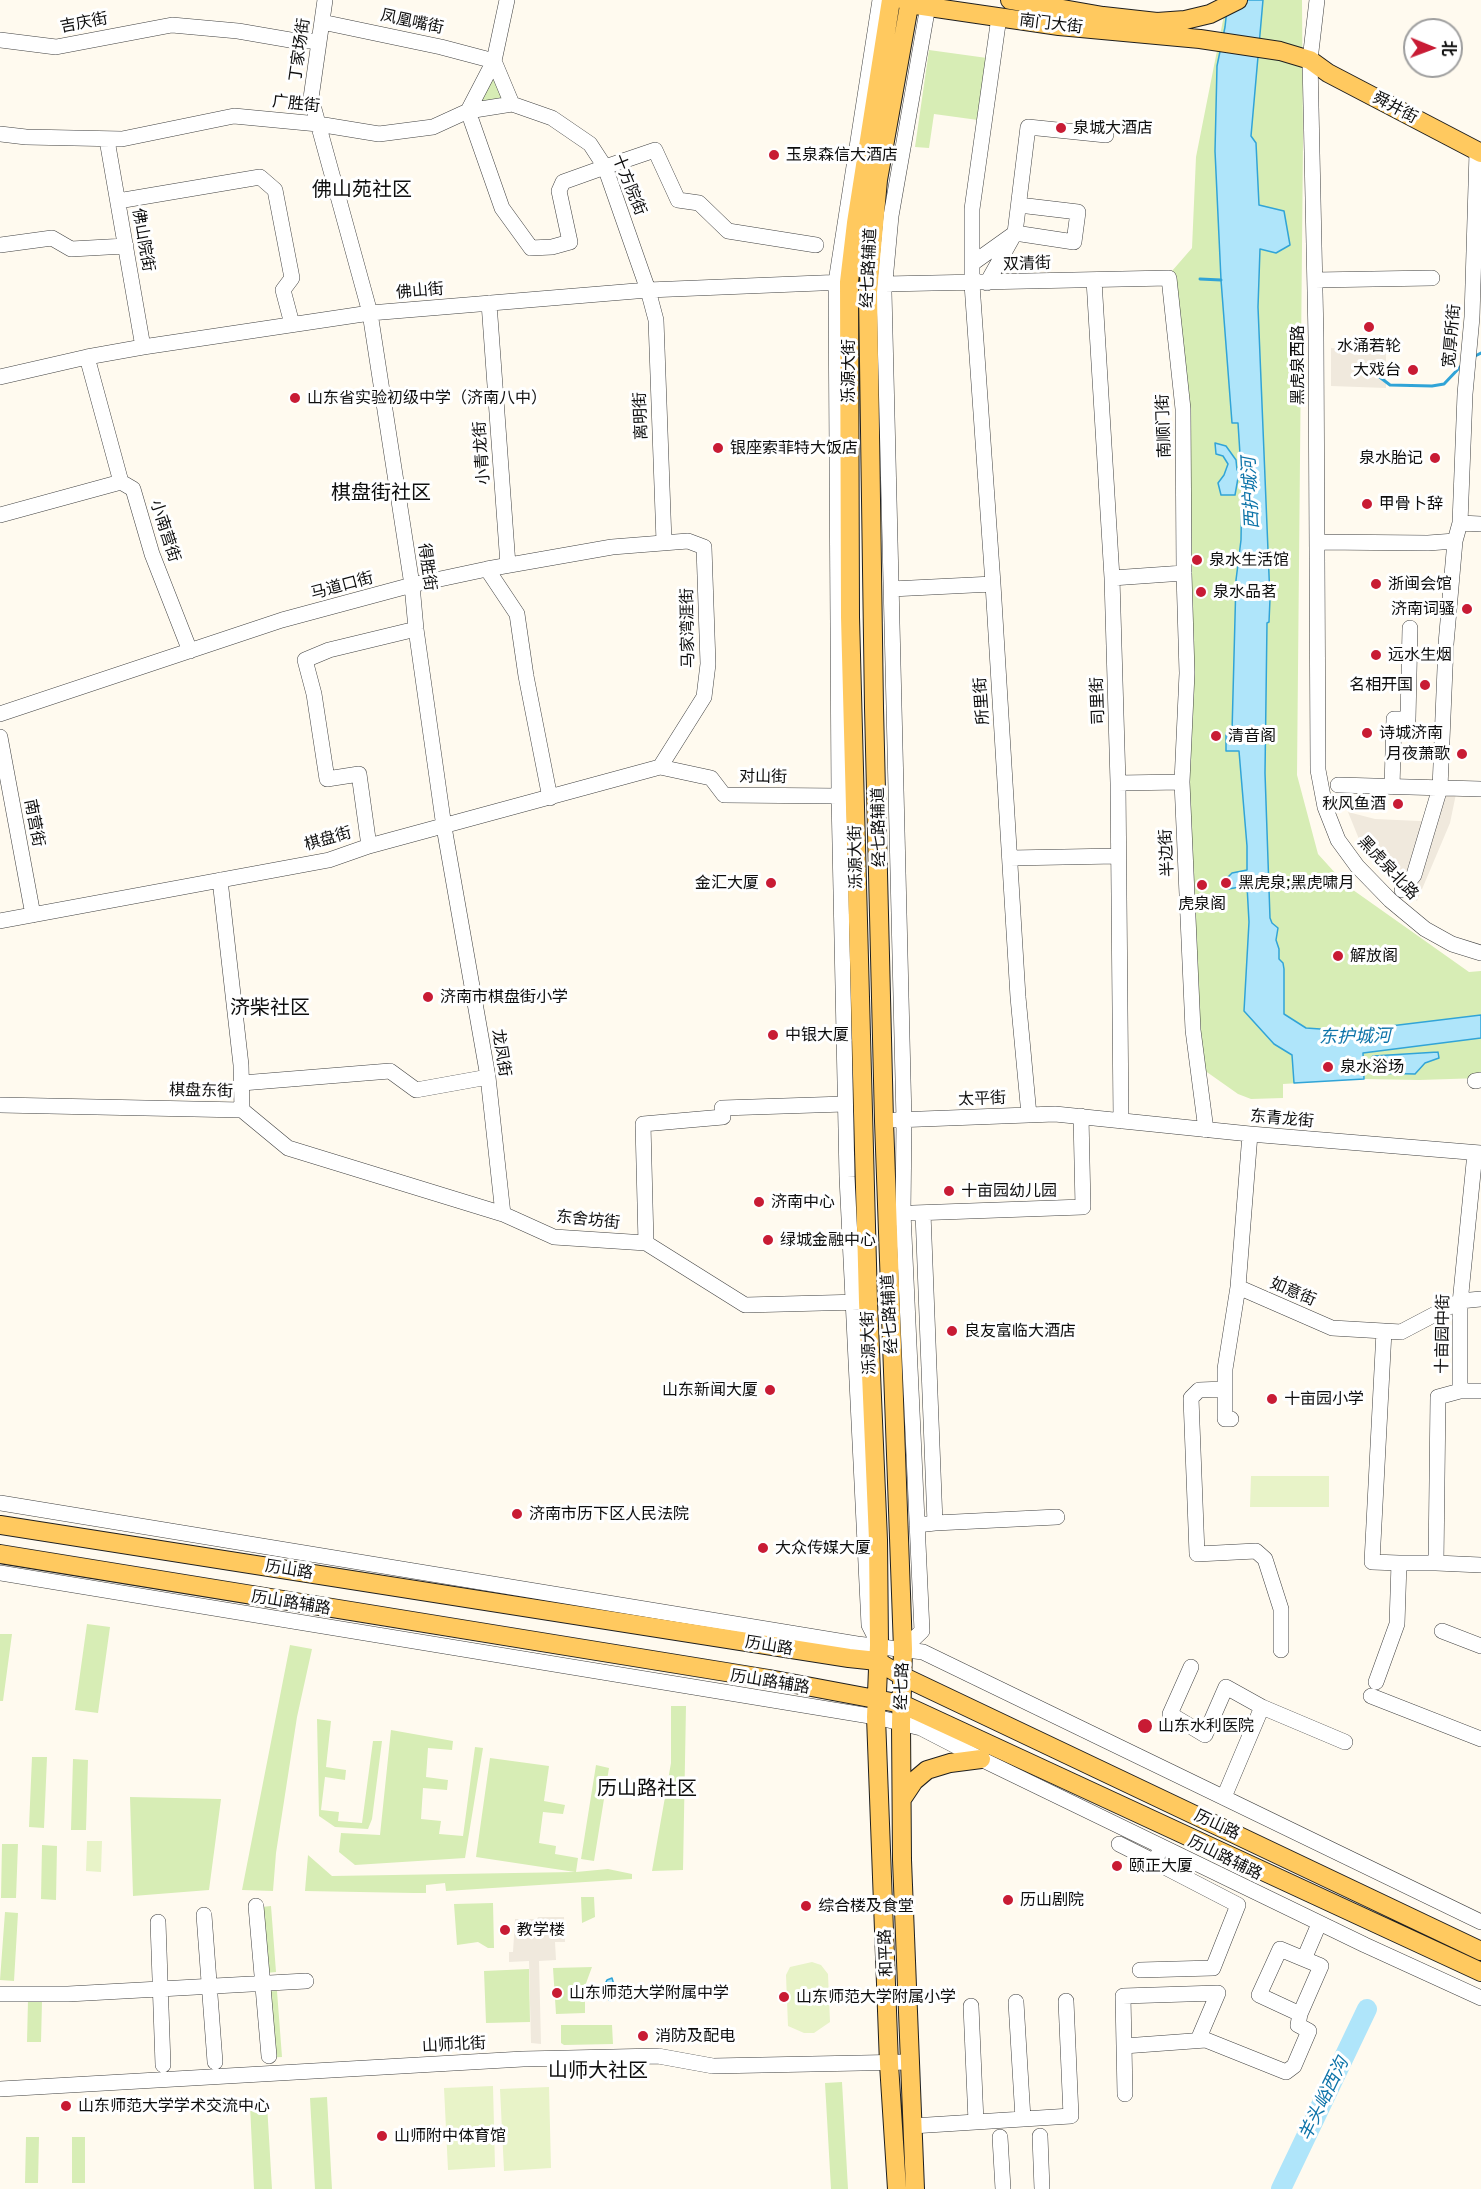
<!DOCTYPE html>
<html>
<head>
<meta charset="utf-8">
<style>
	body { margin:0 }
	#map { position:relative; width:1481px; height:2189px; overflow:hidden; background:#fffaef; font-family:"IBM Plex Serif","Noto Sans SC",serif }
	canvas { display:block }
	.north { position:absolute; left:1403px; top:18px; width:60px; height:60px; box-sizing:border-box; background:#fff; border:2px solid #9f9f9f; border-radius:50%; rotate:91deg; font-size:16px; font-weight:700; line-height:24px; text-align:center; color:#0e0e0e }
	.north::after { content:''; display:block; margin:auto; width:21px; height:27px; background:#c81b34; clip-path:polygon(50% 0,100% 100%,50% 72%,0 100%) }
</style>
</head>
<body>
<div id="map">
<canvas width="1481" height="2189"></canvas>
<div class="north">北</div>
</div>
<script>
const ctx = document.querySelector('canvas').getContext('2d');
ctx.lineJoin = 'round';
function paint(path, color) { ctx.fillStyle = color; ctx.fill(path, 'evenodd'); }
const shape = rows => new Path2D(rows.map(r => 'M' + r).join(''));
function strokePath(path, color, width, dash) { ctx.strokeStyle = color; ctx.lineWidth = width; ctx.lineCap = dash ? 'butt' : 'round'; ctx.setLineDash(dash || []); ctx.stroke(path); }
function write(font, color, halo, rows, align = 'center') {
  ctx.font = font + ' "IBM Plex Serif","Noto Sans SC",serif'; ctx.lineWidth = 6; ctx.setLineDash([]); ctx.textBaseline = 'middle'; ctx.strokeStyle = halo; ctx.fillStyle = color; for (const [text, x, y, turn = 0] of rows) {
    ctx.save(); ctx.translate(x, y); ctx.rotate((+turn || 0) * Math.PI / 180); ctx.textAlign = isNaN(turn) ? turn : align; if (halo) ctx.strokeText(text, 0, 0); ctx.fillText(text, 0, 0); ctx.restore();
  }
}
const green = shape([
	[1227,0,1302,0,1303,142,1297,775,1318,854,1346,885,1469,972,1481,971,1481,1078,1419,1080,1364,1079,1283,1084,1283,1098,1251,1099,1238,1094,1204,1070,1187,862,1187,411,1172,271,1192,248,1196,157],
	[929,50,987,58,978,120,934,114,929,148,915,147],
	[495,68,508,100,472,108],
	[87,1624,110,1627,98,1713,75,1710],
	[0,1634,12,1634,3,1701,0,1701],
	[290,1645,312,1649,297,1717,276,1853,273,1891,242,1890],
	[671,1706,686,1706,683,1870,652,1871,671,1763],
	[317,1719,331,1721,326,1767,346,1770,345,1780,325,1777,321,1810,339,1812,338,1821,362,1823,373,1741,382,1741,372,1819,368,1829,335,1827,319,1816],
	[391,1730,453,1741,452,1750,428,1748,426,1777,448,1780,447,1790,423,1788,421,1819,441,1821,439,1834,463,1836,475,1747,483,1748,465,1858,355,1865,339,1852,341,1833,380,1835],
	[32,1757,47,1757,44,1828,29,1827],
	[490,1758,549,1766,544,1801,565,1805,563,1814,543,1812,539,1843,556,1846,555,1854,578,1858,576,1872,608,1869,632,1874,632,1879,446,1891,445,1883,426,1885,426,1893,414,1893,305,1891,308,1855,332,1876,575,1872,476,1857],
	[73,1759,88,1760,86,1830,71,1830],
	[596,1765,609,1768,594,1861,581,1859],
	[130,1797,221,1799,209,1890,133,1896],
	[2,1844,18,1844,16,1898,1,1898],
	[42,1845,57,1846,56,1900,41,1899],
	[581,1897,594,1897,595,1917,582,1923],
	[493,1903,494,1948,488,1948,478,1942,457,1945,454,1904],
	[271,1906,276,1972,256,1974,252,1908],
	[5,1912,18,1913,14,1981,0,1980],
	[592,1967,585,1986,585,2013,556,2014,553,1968],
	[529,1969,530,2022,486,2023,484,1971],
	[277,1991,282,2057,263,2058,258,1992],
	[28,2000,42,2001,41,2042,27,2042],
	[561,2025,612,2025,613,2044,564,2045,561,2043],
	[842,2082,848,2189,831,2189,825,2083],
	[327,2097,332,2189,315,2189,310,2098],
	[267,2104,272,2189,254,2189,250,2105],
	[26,2137,39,2137,38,2183,25,2183],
	[72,2137,85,2137,85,2183,72,2183]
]);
const pitch = shape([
	[1251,1476,1329,1476,1329,1507,1250,1507],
	[87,1841,102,1841,101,1872,86,1871],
	[812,1962,821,1965,828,1974,830,2022,814,2033,804,2033,788,2026,786,1975,790,1967],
	[493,2086,495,2167,448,2170,444,2088],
	[549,2087,551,2168,504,2171,500,2089]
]);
const plaza = shape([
	[1331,348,1386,352,1386,388,1331,386],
	[1440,788,1457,789,1450,823,1417,901,1402,890,1361,844,1348,812,1375,819,1419,821,1432,820],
	[538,1917,564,1917,565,1942,555,1942,556,1960,539,1961,541,2044,531,2043,529,1961,509,1962,509,1952,513,1952,515,1919,537,1919]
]);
const water = shape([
	[1228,0,1263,0,1251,136,1256,143,1259,205,1284,211,1290,245,1276,253,1260,249,1258,307,1270,599,1269,622,1267,623,1265,773,1270,918,1272,923,1278,928,1276,940,1279,949,1279,959,1283,963,1284,969,1284,1014,1306,1028,1349,1031,1481,1015,1481,1038,1363,1053,1364,1079,1294,1083,1292,1055,1274,1044,1244,1011,1249,922,1247,886,1228,889,1225,880,1232,873,1247,870,1247,846,1239,751,1226,751,1226,733,1232,732,1236,580,1241,540,1242,478,1238,478,1235,495,1221,495,1218,483,1224,475,1228,464,1223,456,1216,454,1215,443,1226,446,1236,460,1237,470,1241,470,1238,423,1232,423,1221,280,1215,151,1217,66,1225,27,1228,0],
	[1438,1052,1439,1058,1425,1063,1415,1074,1370,1073,1366,1065,1373,1056,1438,1052],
	[612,1978,616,1992,611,2001,606,1998,603,1988,607,1980,612,1978]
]);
const stream = shape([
	[1200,279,1221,280],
	[1475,356,1481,353],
	[1374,370,1377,375,1390,385,1432,386,1444,384,1462,365]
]);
const river = shape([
	[1281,2189,1367,2009]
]);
const minor = shape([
	[325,0,311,98,370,313,412,585,416,629,444,827,488,1077,503,1214],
	[1317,0,1310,60,1316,337,1318,770,1325,807,1338,840,1357,866,1390,900,1425,929,1452,944,1481,953],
	[999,17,972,209,972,284,993,584,1018,997,1029,1115],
	[322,22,441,47,494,61,512,104],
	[0,40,56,47,172,25,238,31,296,41,318,41],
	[0,134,26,137,122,139,234,116,318,124,379,134,433,127,468,111,494,61,507,0],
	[107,140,143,347],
	[118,201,260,177,275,190,292,278,283,290,292,324],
	[0,245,52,238,71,249,126,246],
	[973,263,1015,233,1028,127,1106,135],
	[1094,280,1112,578,1118,783,1121,1121],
	[1315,280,1432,278],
	[987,283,1015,233,1074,242,1078,212,1019,205],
	[885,284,1169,278,1183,409,1184,573,1187,673,1182,782,1193,1030,1206,1130],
	[489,303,508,565],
	[87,357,121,482,133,489,152,554,190,651],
	[0,377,87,357,143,347,370,313,648,290,845,282],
	[0,515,121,482],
	[1460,523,1481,524],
	[664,542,656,320,648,290,605,167,590,144,552,118,512,104,468,111,502,208,531,248,552,247,570,242,559,191,563,182,605,167,655,150,678,200,699,203,728,231,816,245],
	[1317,542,1428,543,1455,541,1460,523,1465,394,1472,317,1477,152],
	[487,569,517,614,526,676,550,798],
	[1112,578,1184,573],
	[891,589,993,584],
	[0,714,282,620,412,585,487,569,612,547,688,541,704,547,708,664,704,697,660,767],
	[0,737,33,915],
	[1118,783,1182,782],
	[1338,785,1481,789],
	[1392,787,1394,719,1408,719,1410,628],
	[369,846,359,774,327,779,314,694,305,660,329,650,416,629],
	[1010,858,1117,856],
	[220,880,241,1065,242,1110],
	[1402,890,1414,875,1440,788,1446,644,1455,541],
	[0,921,329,860,369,846,660,767,711,778,724,795,839,796],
	[1475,1081,1481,1080],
	[242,1083,390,1071,416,1090,488,1077],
	[0,1105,242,1110],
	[242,1110,288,1148,503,1214,554,1237,646,1243,745,1305,861,1302],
	[895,1120,1055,1114,1250,1134,1481,1153],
	[1250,1134,1238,1287,1332,1328,1401,1332,1460,1301,1481,1299],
	[1475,1153,1460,1303,1460,1391,1438,1397,1436,1563,1481,1565],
	[913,1213,1083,1207,1081,1116],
	[646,1243,643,1124,723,1117,722,1108,845,1104],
	[1384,1331,1372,1562,1399,1563],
	[1225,1389,1199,1390,1191,1398,1197,1554,1256,1551,1265,1559,1281,1609,1281,1650],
	[1460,1391,1481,1391],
	[1231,1419,1225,1419,1225,1369,1238,1287],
	[0,1503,857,1644,923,1652,1481,1922],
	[935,1523,1057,1517],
	[917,1525,935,1523,923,1213],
	[0,1573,876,1717,921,1728,981,1759,1365,1945,1481,1998],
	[1442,1631,1481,1646],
	[879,1645,869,1625,847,1177,839,796,836,282,880,0],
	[903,1649,922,1631,903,1213,904,1120,884,292,891,216,929,0],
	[1191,1667,1170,1714,1205,1735,1226,1687,1262,1707],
	[1376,1682,1397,1624,1399,1563,1436,1563],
	[1371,1696,1481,1739],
	[1224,1797,1262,1707,1345,1742],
	[1119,1844,1155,1862],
	[256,1906,269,2056],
	[204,1915,215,2062],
	[158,1922,163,2065],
	[1140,1970,1213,1968,1238,1905,1155,1862,1161,1847],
	[0,1994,68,1994,306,1981],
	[1016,2002,1023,2119],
	[971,2006,976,2122],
	[1300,2014,1259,1995,1280,1949,1304,1959],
	[1124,2046,1123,1996,1218,1993,1198,2040],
	[0,2089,523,2059,658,2056,713,2066,910,2062],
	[1125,2094,1124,2046,1206,2040,1286,2072,1294,2066,1309,2031,1298,2025,1300,2014,1321,1966,1304,1959,1319,1924],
	[912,2126,1071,2116,1066,2001],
	[1040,2136,1042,2189],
	[1000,2137,1003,2189]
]);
const major = shape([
	[891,0,856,223,849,282,850,617,868,1302,878,1540,879,1645,876,1717,889,2064,897,2189],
	[904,0,909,4,1059,26,1200,39,1280,51,1310,60,1328,73,1481,153],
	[910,0,878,180,868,292,874,708,884,1121,903,1649,901,1724,902,1860,915,2189],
	[1010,0,1103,16,1157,22,1185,20,1210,14,1238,0],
	[0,1525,849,1658,877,1661,902,1676,1481,1951],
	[0,1554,769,1679,902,1704,1481,1972],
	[902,1799,914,1781,927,1770,950,1763,981,1759]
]);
const markers = [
	[1061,128,6,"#c81b34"],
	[774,155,6,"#c81b34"],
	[1369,327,6,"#c81b34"],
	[1413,370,6,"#c81b34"],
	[295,398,6,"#c81b34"],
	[718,448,6,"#c81b34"],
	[1435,458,6,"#c81b34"],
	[1367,504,6,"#c81b34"],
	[1197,560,6,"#c81b34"],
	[1376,584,6,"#c81b34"],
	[1201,592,6,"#c81b34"],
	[1467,609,6,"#c81b34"],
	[1376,655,6,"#c81b34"],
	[1425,685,6,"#c81b34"],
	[1367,733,6,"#c81b34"],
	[1216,736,6,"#c81b34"],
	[1462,754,6,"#c81b34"],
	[1398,804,6,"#c81b34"],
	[771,883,6,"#c81b34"],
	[1226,883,6,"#c81b34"],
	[1202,885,6,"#c81b34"],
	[1338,956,6,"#c81b34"],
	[428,997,6,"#c81b34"],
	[773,1035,6,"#c81b34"],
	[1328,1067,6,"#c81b34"],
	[949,1191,6,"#c81b34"],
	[759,1202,6,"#c81b34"],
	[768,1240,6,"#c81b34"],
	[952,1331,6,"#c81b34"],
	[770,1390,6,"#c81b34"],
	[1272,1399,6,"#c81b34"],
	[517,1514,6,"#c81b34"],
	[763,1548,6,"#c81b34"],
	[1145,1726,8,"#c81b34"],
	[1117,1866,6,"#c81b34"],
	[1008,1900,6,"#c81b34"],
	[806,1906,6,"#c81b34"],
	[505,1930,6,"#c81b34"],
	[557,1993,6,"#c81b34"],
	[784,1997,6,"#c81b34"],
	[643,2036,6,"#c81b34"],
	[66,2106,6,"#c81b34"],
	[382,2136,6,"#c81b34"]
];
const streetNames = [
	["凤凰嘴街",412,22,12],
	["吉庆街",84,23,-11],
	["南门大街",1051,24,7],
	["丁家场街",300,50,-82],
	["广胜街",296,104,6],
	["舜井街",1395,108,28],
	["十方院街",629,185,68],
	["佛山院街",143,240,80],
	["双清街",1027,264,-2],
	["经七路辅道",869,268,-87],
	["佛山街",420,291,-5],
	["宽厚所街",1452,336,-85],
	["黑虎泉西路",1298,365,-90],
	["泺源大街",849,371,-90],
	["离明街",641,416,-92],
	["南顺门街",1164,426,-92],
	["小青龙街",482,453,-94],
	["小南营街",165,531,72],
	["得胜街",427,567,82],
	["马道口街",342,586,-15],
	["马家湾涯街",688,628,-91],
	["所里街",982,701,-94],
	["司里街",1098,701,-92],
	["对山街",763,777,1],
	["南营街",34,823,79],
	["经七路辅道",879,827,-91],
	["棋盘街",328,839,-16],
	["半边街",1167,853,-93],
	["泺源大街",856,857,-91],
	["黑虎泉北路",1388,868,47],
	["龙凤街",501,1053,81],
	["棋盘东街",201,1091,1],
	["太平街",982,1099,-2],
	["东青龙街",1282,1119,5],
	["东舍坊街",588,1220,6],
	["如意街",1293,1292,23],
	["经七路辅道",890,1314,-93],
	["十亩园中街",1443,1334,-89],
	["泺源大街",869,1343,-92],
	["历山路",289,1570,9],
	["历山路辅路",291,1603,9],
	["历山路",769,1646,9],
	["历山路辅路",770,1682,9],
	["经七路",902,1686,-88],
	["历山路",1217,1825,25],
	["历山路辅路",1225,1858,26],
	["和平路",886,1953,-92],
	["山师北街",454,2045,-3]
];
const poiNames = [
	["泉城大酒店",1073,128],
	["玉泉森信大酒店",786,155],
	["水涌若轮",1369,346,"center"],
	["大戏台",1401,370,"right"],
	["山东省实验初级中学（济南八中）",307,398],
	["银座索菲特大饭店",730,448],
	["泉水胎记",1423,458,"right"],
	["甲骨卜辞",1379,504],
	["泉水生活馆",1209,560],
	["浙闽会馆",1388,584],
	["泉水品茗",1213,592],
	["济南词骚",1455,609,"right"],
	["远水生烟",1388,655],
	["名相开国",1413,685,"right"],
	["诗城济南",1379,733],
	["清音阁",1228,736],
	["月夜萧歌",1450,754,"right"],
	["秋风鱼酒",1386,804,"right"],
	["金汇大厦",759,883,"right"],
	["黑虎泉;黑虎啸月",1238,883],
	["虎泉阁",1202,904,"center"],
	["解放阁",1350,956],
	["济南市棋盘街小学",440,997],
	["中银大厦",785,1035],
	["泉水浴场",1340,1067],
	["十亩园幼儿园",961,1191],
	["济南中心",771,1202],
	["绿城金融中心",780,1240],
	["良友富临大酒店",964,1331],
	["山东新闻大厦",758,1390,"right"],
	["十亩园小学",1284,1399],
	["济南市历下区人民法院",529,1514],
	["大众传媒大厦",775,1548],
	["山东水利医院",1158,1726],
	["颐正大厦",1129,1866],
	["历山剧院",1020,1900],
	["综合楼及食堂",818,1906],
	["教学楼",517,1930],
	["山东师范大学附属中学",569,1993],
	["山东师范大学附属小学",796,1997],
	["消防及配电",655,2036],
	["山东师范大学学术交流中心",78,2106],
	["山师附中体育馆",394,2136]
];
const waterNames = [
	["西护城河",1251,493,-93],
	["东护城河",1355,1037,-1],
	["羊头峪西沟",1324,2099,-64]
];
const quarterNames = [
	["佛山苑社区",362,190],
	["棋盘街社区",381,493],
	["济柴社区",270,1008],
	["历山路社区",647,1789],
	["山师大社区",598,2071]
];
paint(green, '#d7edb5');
paint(pitch, '#e8f3c8');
paint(plaza, '#f0e9dd');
paint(water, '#afe5fa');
strokePath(water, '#31a4d7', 1.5);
strokePath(stream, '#31a4d7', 3);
strokePath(river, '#afe5fa', 20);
strokePath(minor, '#414141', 16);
strokePath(major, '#1f1f1f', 20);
strokePath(minor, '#fff', 15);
strokePath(major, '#ffc95f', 18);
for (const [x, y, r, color] of markers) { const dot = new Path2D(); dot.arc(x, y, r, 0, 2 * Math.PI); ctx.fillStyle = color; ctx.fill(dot); strokePath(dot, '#fff', 2); }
write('16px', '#0e0e0e', '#fff', streetNames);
write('16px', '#0e0e0e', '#fff', poiNames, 'left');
write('italic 18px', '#0e74a9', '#fff', waterNames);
write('20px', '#0e0e0e', '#fff', quarterNames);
</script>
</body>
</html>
